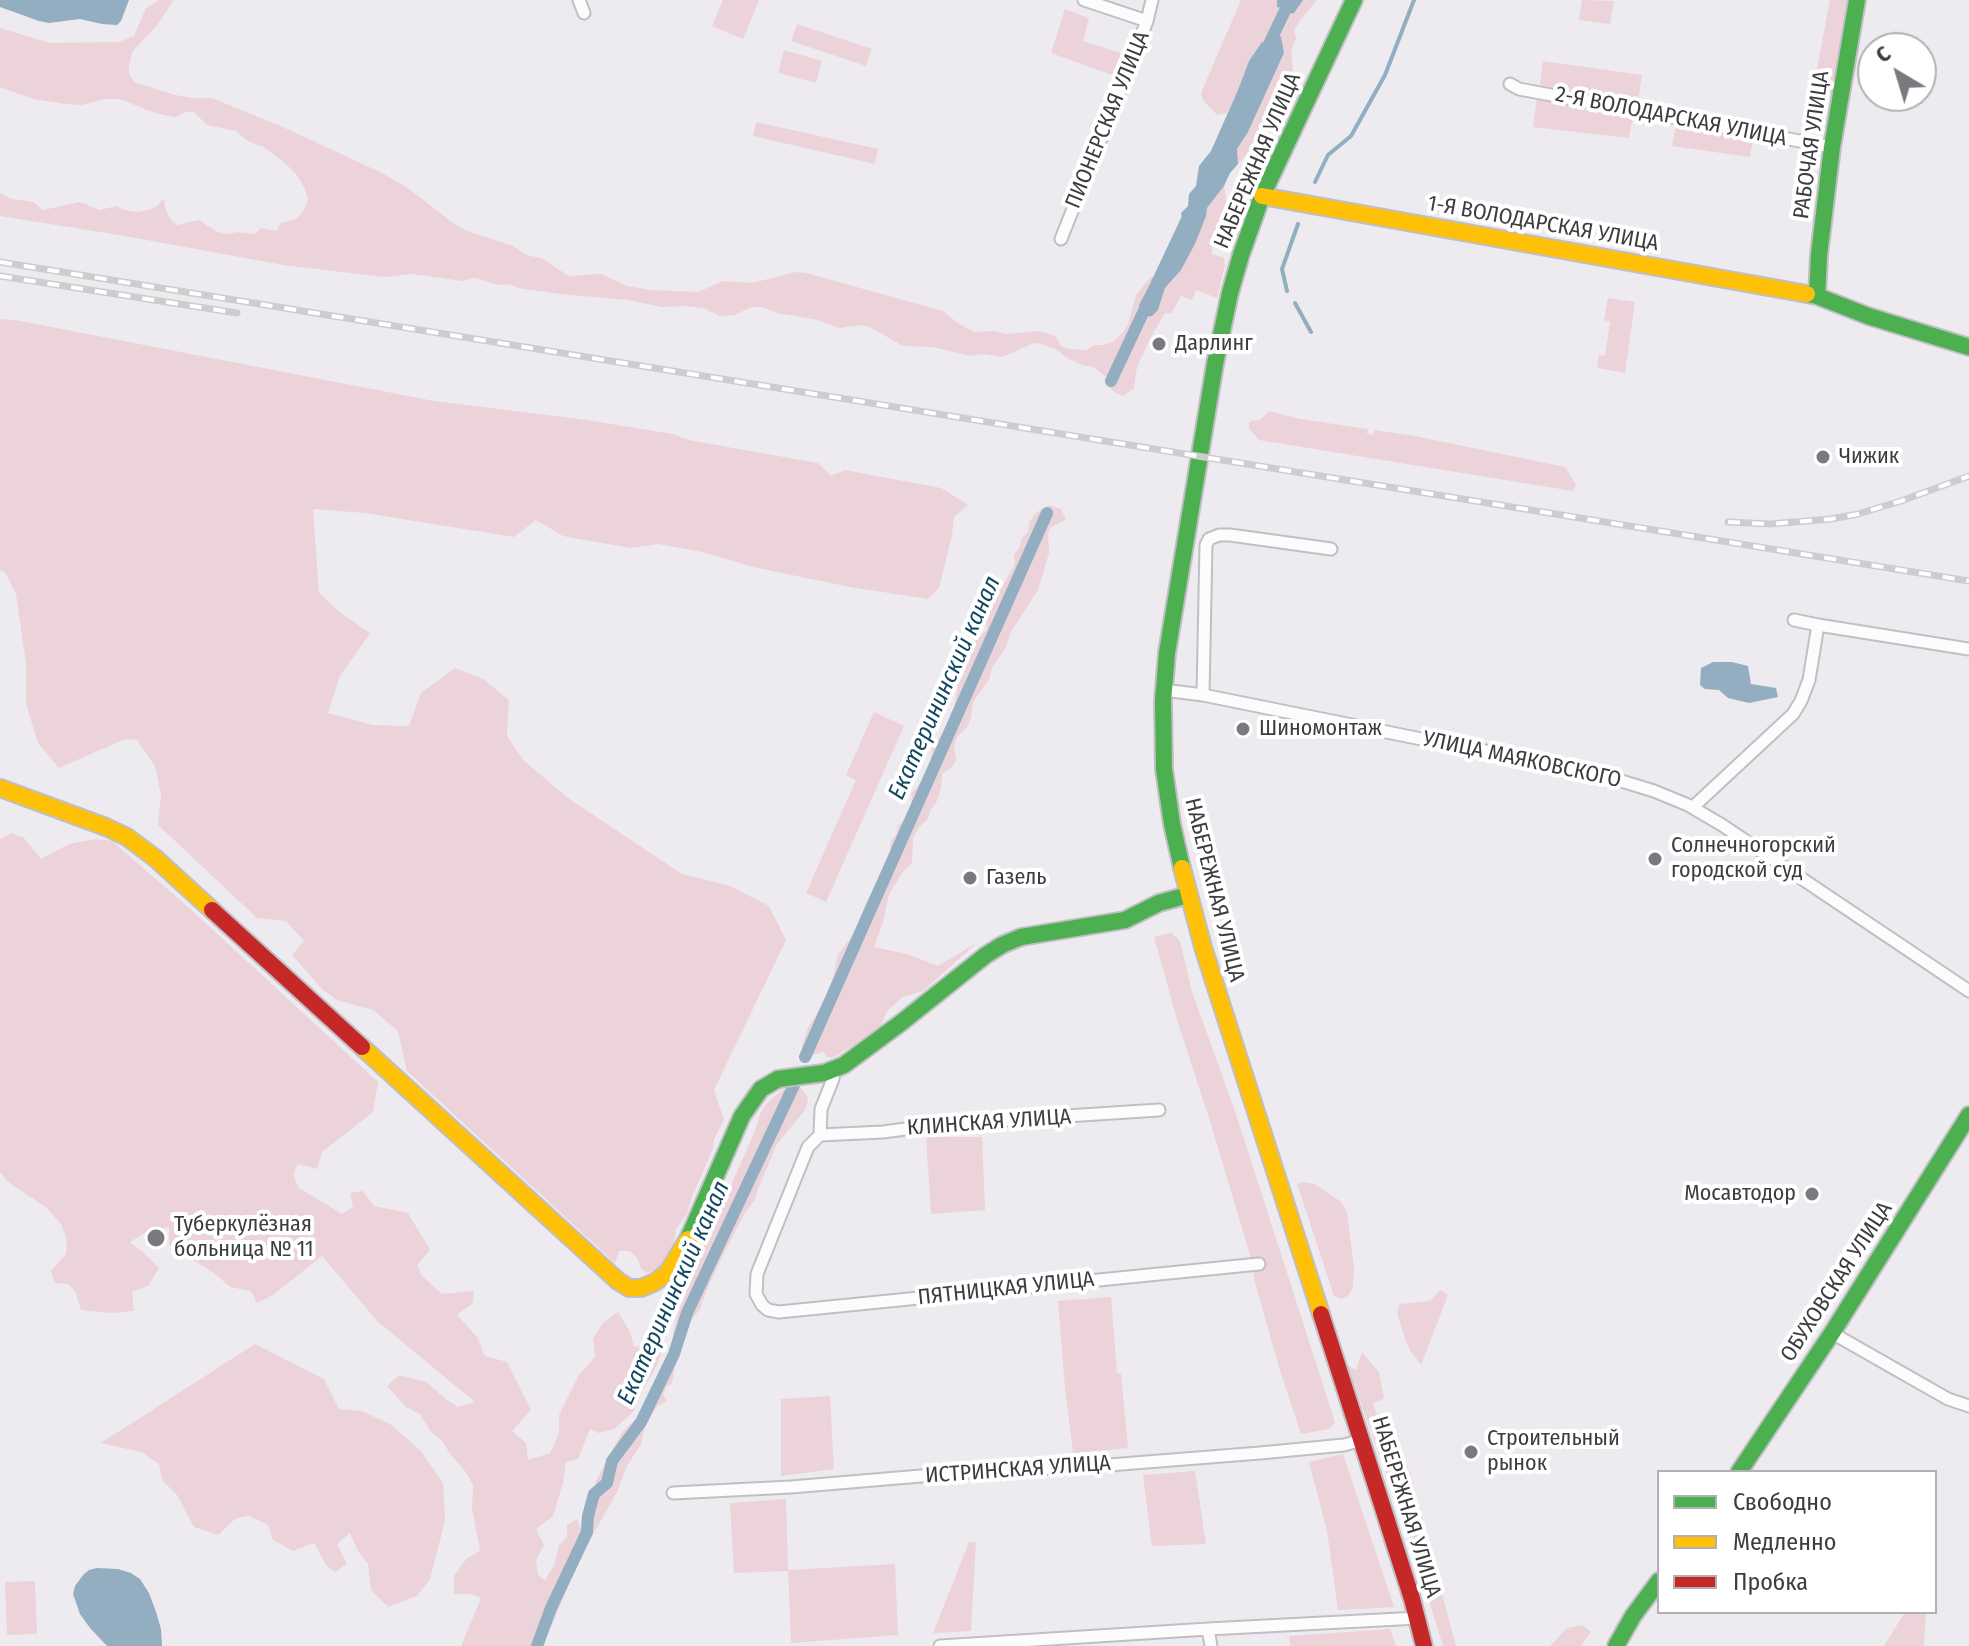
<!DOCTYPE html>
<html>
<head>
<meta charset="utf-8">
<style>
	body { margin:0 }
	#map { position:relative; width:1969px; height:1646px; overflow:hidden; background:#edebf0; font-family:"Fira Sans Condensed",sans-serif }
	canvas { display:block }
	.legend { position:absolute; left:1657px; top:1470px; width:280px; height:144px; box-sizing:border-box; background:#fff; border:2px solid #b1b1b2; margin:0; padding:10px 14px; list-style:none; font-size:24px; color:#3d3c3f }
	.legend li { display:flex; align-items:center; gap:16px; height:40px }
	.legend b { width:40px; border:2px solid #b1b1b2 }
	.north { position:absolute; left:1857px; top:32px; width:80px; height:80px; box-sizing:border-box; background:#fff; border:2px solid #b1b1b2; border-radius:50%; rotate:322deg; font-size:22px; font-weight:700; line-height:32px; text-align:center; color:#3d3c3f }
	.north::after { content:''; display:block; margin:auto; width:28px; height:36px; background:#7b797d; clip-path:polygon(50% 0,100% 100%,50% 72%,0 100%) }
</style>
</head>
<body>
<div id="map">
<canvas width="1969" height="1646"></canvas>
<ul class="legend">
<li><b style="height:10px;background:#4caf50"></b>Свободно</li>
<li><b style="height:10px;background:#ffc107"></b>Медленно</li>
<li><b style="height:10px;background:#c62828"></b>Пробка</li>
</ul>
<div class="north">С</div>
</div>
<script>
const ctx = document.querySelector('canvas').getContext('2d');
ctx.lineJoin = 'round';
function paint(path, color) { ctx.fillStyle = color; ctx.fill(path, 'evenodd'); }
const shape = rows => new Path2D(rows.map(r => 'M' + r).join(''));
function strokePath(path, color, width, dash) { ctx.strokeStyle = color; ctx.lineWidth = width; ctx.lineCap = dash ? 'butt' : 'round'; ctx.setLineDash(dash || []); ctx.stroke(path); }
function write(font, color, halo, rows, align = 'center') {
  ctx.font = font + ' "Fira Sans Condensed",sans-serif'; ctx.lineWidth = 8; ctx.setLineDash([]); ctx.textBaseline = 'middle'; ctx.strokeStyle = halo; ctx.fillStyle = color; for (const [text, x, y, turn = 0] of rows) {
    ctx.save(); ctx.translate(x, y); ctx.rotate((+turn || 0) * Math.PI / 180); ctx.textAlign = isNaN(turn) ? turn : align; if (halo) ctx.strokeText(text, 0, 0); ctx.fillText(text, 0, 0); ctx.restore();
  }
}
const green = shape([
	[159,0,174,0,157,25,132,52,129,67,129,74,134,82,175,95,193,98,212,98,285,128,382,173,408,188,453,223,467,231,513,246,526,255,541,258,569,276,601,274,627,286,651,290,698,292,723,281,752,283,796,272,806,273,943,311,959,324,975,332,993,331,1007,334,1039,331,1055,336,1061,346,1069,349,1086,350,1094,345,1104,345,1114,341,1123,332,1129,322,1136,295,1150,278,1159,274,1152,280,1144,294,1158,310,1165,288,1181,270,1195,244,1207,208,1224,186,1226,198,1226,212,1218,224,1212,245,1212,254,1224,258,1225,265,1217,298,1196,290,1192,300,1181,296,1171,314,1165,313,1150,339,1137,367,1134,388,1123,396,1115,393,1109,387,1106,377,1093,367,1082,365,1065,357,1059,351,1042,344,1034,343,1002,357,982,354,971,356,932,347,903,346,870,327,860,325,839,328,818,320,777,313,762,307,751,307,735,315,720,316,703,308,684,306,662,307,628,300,560,294,518,288,509,284,498,285,475,278,463,281,412,274,384,277,283,265,125,236,0,216,0,193,12,199,33,202,43,210,80,202,100,210,116,206,125,210,138,212,149,210,157,206,164,198,165,208,170,219,177,225,199,220,217,232,228,234,237,232,255,234,261,228,276,231,281,223,296,219,304,210,308,199,305,189,296,174,284,162,263,147,246,140,236,131,207,125,194,112,186,112,176,117,164,115,152,112,120,99,105,99,81,105,65,104,33,99,0,87,0,28,50,43,119,42,134,36,146,8],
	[723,0,759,0,743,39,712,26],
	[1241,0,1317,0,1301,19,1294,30,1296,39,1291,50,1293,69,1290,78,1275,97,1275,105,1262,133,1254,140,1249,152,1238,164,1237,149,1248,132,1284,53,1276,36,1274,46,1267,47,1262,43,1249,61,1238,90,1227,113,1217,115,1203,100,1201,93],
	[1582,0,1614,1,1610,24,1579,20],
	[1830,0,1847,0,1831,93,1813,90],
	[1065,9,1089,18,1083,41,1124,54,1115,76,1051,53],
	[797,24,872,49,866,66,791,41],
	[784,50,822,61,816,83,778,73],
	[1543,61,1642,75,1638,102,1540,85],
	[1537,98,1633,116,1629,138,1533,127],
	[756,122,878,149,875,164,753,136],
	[1676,126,1753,140,1750,157,1672,146],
	[1608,298,1635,302,1625,373,1597,368,1599,355,1605,356,1610,322,1604,320],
	[0,319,15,320,434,401,580,419,673,434,688,440,818,463,831,476,845,470,941,488,968,505,954,517,952,535,939,588,928,599,850,587,753,567,703,552,658,544,630,548,563,536,536,520,514,537,365,513,313,509,319,593,342,614,370,633,340,676,328,713,372,725,409,726,421,693,455,668,483,679,509,700,507,736,524,761,568,798,682,874,730,886,769,906,786,940,714,1090,724,1120,714,1139,713,1149,691,1199,687,1214,676,1229,674,1243,660,1266,648,1273,641,1269,638,1259,630,1251,619,1251,615,1263,407,1071,398,1031,373,1010,337,1000,323,990,292,955,304,941,286,921,257,918,158,825,161,795,155,766,137,740,125,739,59,768,38,743,26,704,26,663,16,594,5,572,0,570],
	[1269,411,1300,419,1368,429,1367,434,1373,435,1375,430,1415,436,1565,467,1576,485,1573,491,1259,440,1249,428,1249,422,1261,419],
	[1049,505,1061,509,1066,519,1050,528,1048,534,1049,553,1038,590,1012,630,1005,649,992,668,989,680,973,702,971,718,967,727,957,737,954,746,956,760,952,767,942,774,941,788,937,801,930,811,928,819,919,827,913,838,912,863,903,872,889,894,883,922,874,947,907,954,938,966,978,942,923,991,903,997,888,1010,880,1026,863,1039,834,1057,827,1057,824,1052,805,1057,802,1055,802,1046,808,1028,823,1003,832,981,838,955,852,936,869,897,879,882,880,875,890,856,891,840,896,835,898,826,910,813,912,804,911,794,926,777,931,765,932,747,946,729,955,703,958,683,956,676,969,648,987,629,985,617,1015,564,1014,555,1020,546,1021,539,1028,532,1029,522,1036,513],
	[874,712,904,726,826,902,806,893,856,780,846,775],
	[11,833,24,838,41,859,69,844,96,839,112,841,187,906,378,1082,373,1112,322,1152,317,1169,298,1164,293,1175,299,1188,342,1214,353,1207,350,1193,363,1191,374,1206,408,1213,430,1250,417,1265,422,1276,442,1294,474,1291,473,1303,457,1315,477,1337,485,1356,507,1362,531,1410,512,1431,526,1443,528,1460,550,1453,559,1433,559,1415,579,1375,595,1357,593,1339,603,1323,618,1312,630,1332,634,1347,650,1342,664,1342,658,1363,641,1394,634,1411,614,1429,599,1433,590,1429,578,1459,566,1462,563,1483,553,1516,536,1529,544,1545,536,1560,538,1575,545,1580,554,1565,559,1545,567,1538,567,1525,577,1519,580,1528,589,1507,596,1481,612,1451,622,1432,640,1415,665,1368,672,1347,674,1328,679,1310,703,1248,755,1131,760,1114,766,1104,781,1091,794,1085,802,1089,808,1098,805,1110,777,1144,757,1191,755,1200,745,1213,721,1259,705,1294,700,1309,691,1321,675,1366,672,1384,667,1386,663,1394,667,1401,657,1406,645,1427,641,1444,627,1466,617,1492,580,1558,543,1646,461,1646,481,1598,472,1594,454,1594,454,1576,467,1558,480,1551,472,1508,473,1485,465,1471,450,1454,443,1442,431,1432,420,1414,406,1407,387,1386,399,1375,426,1382,447,1400,458,1407,475,1402,377,1321,322,1256,273,1295,257,1303,251,1291,230,1287,214,1273,169,1245,169,1227,150,1230,130,1242,144,1253,159,1268,149,1285,132,1292,134,1311,111,1313,81,1310,75,1291,68,1284,55,1283,51,1271,66,1254,67,1239,61,1224,47,1208,8,1182,0,1172,0,839],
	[1171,933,1180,941,1192,992,1235,1111,1335,1422,1331,1428,1324,1430,1301,1434,1278,1364,1255,1282,1250,1255,1210,1121,1178,1023,1154,937],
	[926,1137,982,1137,985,1210,931,1214],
	[1303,1182,1314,1184,1340,1201,1347,1212,1354,1267,1353,1288,1348,1296,1341,1299,1334,1296,1297,1184],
	[1440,1290,1448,1295,1421,1365,1411,1352,1405,1339,1397,1312,1400,1304,1430,1301],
	[1111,1297,1117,1373,1121,1373,1128,1448,1073,1453,1065,1389,1058,1301],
	[255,1344,324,1379,339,1409,361,1411,390,1424,421,1451,443,1483,445,1521,430,1579,417,1596,388,1607,371,1590,368,1564,358,1551,350,1533,337,1544,347,1564,335,1572,326,1565,314,1543,293,1551,273,1540,268,1525,249,1516,236,1518,218,1535,194,1527,177,1495,162,1480,159,1464,141,1452,101,1443],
	[1362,1352,1379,1372,1384,1398,1373,1404,1386,1440,1403,1457,1410,1473,1456,1646,1443,1646,1410,1539,1347,1365,1356,1370],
	[830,1396,834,1469,781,1476,781,1399],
	[1343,1454,1394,1607,1338,1610,1327,1531,1309,1462],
	[1195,1471,1206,1544,1152,1546,1143,1475],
	[786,1499,788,1570,895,1564,898,1635,791,1643,788,1571,734,1573,730,1503],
	[969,1542,976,1542,971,1631,933,1633],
	[35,1581,37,1634,7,1635,5,1582],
	[1905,1612,1926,1612,1924,1646,1884,1646],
	[1582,1625,1591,1632,1581,1646,1550,1646,1567,1628],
	[1390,1629,1396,1646,1290,1646,1289,1636]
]);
const water = shape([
	[0,0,129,0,121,21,117,25,102,24,80,19,49,23,39,21,0,7],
	[1277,0,1303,0,1294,13,1288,14,1282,8,1277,7],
	[1276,32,1281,37,1284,53,1248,132,1237,149,1238,164,1230,173,1224,186,1207,208,1206,216,1195,244,1181,270,1165,288,1158,310,1152,316,1145,317,1140,312,1139,305,1152,280,1164,270,1184,232,1181,213,1188,206,1189,194,1196,186,1199,166,1211,151,1238,90,1249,61,1262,42,1267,47,1273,46],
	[1713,662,1732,662,1748,666,1751,684,1776,688,1778,697,1749,703,1728,698,1719,690,1705,689,1700,685,1701,668],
	[97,1568,118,1569,131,1573,140,1579,149,1593,156,1612,161,1629,162,1646,107,1646,90,1628,80,1614,73,1594,75,1586,83,1575,89,1570]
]);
const stream = shape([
	[1315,182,1328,155,1351,136,1385,75,1414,0],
	[1287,291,1282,269,1298,224],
	[1295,303,1311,332]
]);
const canal = shape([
	[1262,59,1290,0],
	[1157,283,1190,213],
	[1111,381,1149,300],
	[805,1057,1047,513],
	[537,1646,551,1608,587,1532,588,1516,594,1494,607,1483,612,1461,641,1422,674,1354,687,1313,794,1085]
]);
const street = shape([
	[579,0,584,13],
	[1084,0,1147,21],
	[1510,84,1519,89,1832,147],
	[1061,239,1123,83,1147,21,1152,0],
	[1794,620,1818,625],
	[1164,690,1203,695,1471,749,1521,756,1592,772,1654,791,1688,805,1722,825,1969,991],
	[1203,695,1206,545,1209,539,1219,535,1230,535,1331,549],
	[1693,807,1793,714,1801,701,1809,680,1818,625,1969,649],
	[834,1070,833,1079,821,1109,820,1135,808,1147,757,1274,756,1294,762,1305,768,1310,779,1312,1259,1264],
	[820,1135,883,1132,943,1124,1159,1110],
	[1832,1333,1948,1399,1969,1406],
	[673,1493,791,1487,980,1471,1084,1467,1260,1453,1344,1445,1362,1440],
	[1208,1629,1211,1646],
	[940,1646,1208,1629,1418,1618]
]);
const fast = shape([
	[1807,294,1817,296,1868,316,1969,347],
	[1817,296,1819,255,1832,147,1857,0],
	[1182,868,1172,824,1164,769,1163,701,1167,653,1215,364,1230,293,1241,255,1262,196,1354,0],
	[688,1239,742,1116,761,1089,778,1079,824,1073,844,1065,902,1022,986,955,1002,945,1021,937,1125,920,1159,903,1188,895],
	[1739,1472,1832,1333,1969,1115],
	[1616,1646,1633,1616,1659,1581]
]);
const slow = shape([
	[1262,196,1807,294],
	[0,788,106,827,127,837,155,858,212,910],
	[1182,868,1203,947,1321,1314],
	[362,1047,618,1281,629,1288,641,1288,655,1282,668,1272,688,1239]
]);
const jam = shape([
	[212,910,362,1047],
	[1321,1314,1412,1599,1424,1646]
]);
const rail = shape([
	[0,262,1969,581],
	[0,276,237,313],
	[1728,522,1770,524,1831,519,1858,514,1901,501,1969,476]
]);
const markers = [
	[1159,344,8,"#7b797d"],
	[1823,457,8,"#7b797d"],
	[1243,729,8,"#7b797d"],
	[1655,859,8,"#7b797d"],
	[970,878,8,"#7b797d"],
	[1812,1194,8,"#7b797d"],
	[156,1238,10,"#7b797d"],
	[1471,1452,8,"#7b797d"]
];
const streetNames = [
	["2-Я ВОЛОДАРСКАЯ УЛИЦА",1671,117,11],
	["ПИОНЕРСКАЯ УЛИЦА",1108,120,-68],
	["РАБОЧАЯ УЛИЦА",1812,145,-82],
	["НАБЕРЕЖНАЯ УЛИЦА",1258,161,-67],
	["1-Я ВОЛОДАРСКАЯ УЛИЦА",1543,224,10],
	["УЛИЦА МАЯКОВСКОГО",1522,760,12],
	["НАБЕРЕЖНАЯ УЛИЦА",1214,890,76],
	["КЛИНСКАЯ УЛИЦА",989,1123,-4],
	["ОБУХОВСКАЯ УЛИЦА",1837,1282,-57],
	["ПЯТНИЦКАЯ УЛИЦА",1006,1289,-6],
	["ИСТРИНСКАЯ УЛИЦА",1018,1470,-4],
	["НАБЕРЕЖНАЯ УЛИЦА",1406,1507,73]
];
const poiNames = [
	["Дарлинг",1175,344],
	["Чижик",1839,457],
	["Шиномонтаж",1259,729],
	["Солнечногорский",1671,846],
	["городской суд",1671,871],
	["Газель",986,878],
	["Мосавтодор",1796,1194,"right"],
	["Туберкулёзная",174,1225],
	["больница № 11",174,1250],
	["Строительный",1487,1439],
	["рынок",1487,1464]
];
const waterNames = [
	["Екатерининский канал",945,688,-66],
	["Екатерининский канал",674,1293,-66]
];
paint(green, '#ebd3d9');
paint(water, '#92aec0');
strokePath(stream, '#92aec0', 4);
strokePath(canal, '#92aec0', 12);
strokePath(street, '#c0bfc3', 15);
strokePath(fast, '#c0bfc3', 20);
strokePath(slow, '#c0bfc3', 20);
strokePath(jam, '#c0bfc3', 20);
strokePath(street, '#fcfcfd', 11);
strokePath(fast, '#4caf50', 16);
strokePath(slow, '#ffc107', 16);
strokePath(jam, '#c62828', 16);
strokePath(rail, '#cecdce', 7);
strokePath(rail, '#fff', 4, [12]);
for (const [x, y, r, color] of markers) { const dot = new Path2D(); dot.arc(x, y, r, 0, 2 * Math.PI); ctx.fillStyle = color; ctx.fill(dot); strokePath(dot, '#fff', 3); }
write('22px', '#3d3c3f', '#fff', streetNames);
write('22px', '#3d3c3f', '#fff', poiNames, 'left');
write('italic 24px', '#114761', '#fff', waterNames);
</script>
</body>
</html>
